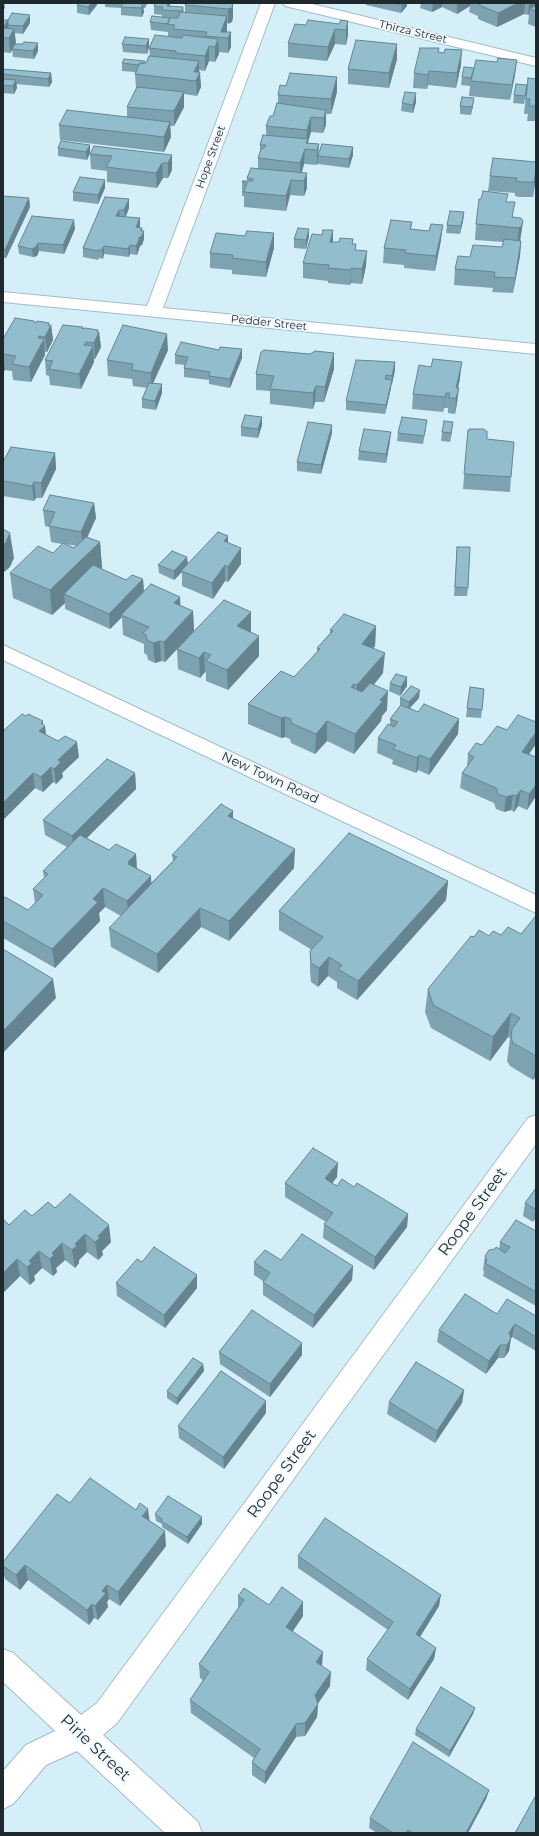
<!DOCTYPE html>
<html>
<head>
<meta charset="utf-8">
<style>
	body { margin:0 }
	#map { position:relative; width:539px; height:1836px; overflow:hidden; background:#d5eff9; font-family:Montserrat,sans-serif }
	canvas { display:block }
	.frame { position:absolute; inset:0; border:4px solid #1f292d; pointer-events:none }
</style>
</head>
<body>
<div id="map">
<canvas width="539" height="1836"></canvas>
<div class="frame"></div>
</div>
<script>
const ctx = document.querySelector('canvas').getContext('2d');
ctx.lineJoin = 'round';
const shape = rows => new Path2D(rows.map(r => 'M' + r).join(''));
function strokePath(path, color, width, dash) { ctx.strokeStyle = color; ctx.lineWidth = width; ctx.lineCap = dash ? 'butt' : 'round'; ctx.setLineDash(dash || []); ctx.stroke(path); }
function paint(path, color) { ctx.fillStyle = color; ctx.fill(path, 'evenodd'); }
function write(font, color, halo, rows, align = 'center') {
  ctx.font = font + ' Montserrat,sans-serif'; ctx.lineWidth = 3.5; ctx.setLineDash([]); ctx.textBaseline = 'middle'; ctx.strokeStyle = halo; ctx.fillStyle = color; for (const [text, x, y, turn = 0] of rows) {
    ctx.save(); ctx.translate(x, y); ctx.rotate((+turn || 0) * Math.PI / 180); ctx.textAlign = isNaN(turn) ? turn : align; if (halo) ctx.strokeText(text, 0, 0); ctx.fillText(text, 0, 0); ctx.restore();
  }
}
const street = shape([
	[261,3,275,3,163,308,536,344,536,354,3,302,3,292,147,306,261,3],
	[283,3,308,3,536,58,536,66,285,6,283,3],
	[536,1115,536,1144,117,1723,103,1735,198,1822,202,1833,165,1833,77,1751,46,1765,13,1804,3,1809,3,1771,26,1745,55,1731,3,1682,3,1649,13,1653,81,1715,97,1703,528,1118,536,1115]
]);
const secondary = shape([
	[3,645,536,895,536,913,3,660,3,645]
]);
const wall = shape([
	[78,3,97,3,97,5,89,15,77,13,77,5],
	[105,3,147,3,145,8,143,8,144,12,142,17,121,15,121,8,105,7],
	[233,3,233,17,232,22,227,23,227,32,231,32,231,47,228,53,219,52,219,54,215,62,209,61,205,71,199,70,201,87,197,96,184,94,184,107,174,126,170,126,171,137,164,152,60,140,59,125,127,117,127,107,136,89,136,88,135,74,135,72,122,71,122,63,146,63,150,56,149,48,168,36,168,32,151,30,150,22,162,17,162,15,154,14,154,6,170,4,170,6,183,7,184,12,185,13,185,5],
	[366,3,407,3,407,6,401,13,366,5],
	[421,3,536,3,536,27,528,24,529,14,528,15,524,14,497,27,478,19,478,16,469,12,470,6,457,14,442,7,432,12,420,8],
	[3,20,30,23,23,34,15,33,16,44,38,51,34,59,13,57,12,50,10,53,3,52],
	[348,21,348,35,346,45,335,44,327,61,288,57,288,43,306,25,339,24],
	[149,39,149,47,147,54,123,52,122,44],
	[439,52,444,53,461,65,456,88,428,85,427,89,413,88,414,73],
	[397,59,389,88,348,84,348,69],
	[3,69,51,73,52,82,49,87,16,84,17,88,14,94,3,93],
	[515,75,510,100,469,96,470,86,461,85,462,77],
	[337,77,337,92,331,114,326,114,326,125,323,133,311,132,308,143,319,144,318,154,353,147,353,155,349,168,318,164,318,162,317,165,304,164,302,172,307,188,304,196,290,195,286,211,244,207,244,196,242,196,242,181,247,181,247,178,258,168,258,158,260,153,260,145,266,135,266,126,273,116,278,104,278,95,286,86],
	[536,79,536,121,527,121,528,114,524,114,526,94,524,104,513,103,514,95],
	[416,102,413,113,401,111,402,103],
	[460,106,473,106,471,115,460,114],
	[90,145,90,153,87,160,58,156,58,148],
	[90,154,172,155,172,170,168,178,163,178,157,188,107,182,107,171,91,169],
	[536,162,536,173,533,197,520,197,515,196,515,193,488,191,490,176],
	[105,188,98,204,73,201,73,192],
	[3,196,29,198,30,207,6,258,3,258],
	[105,197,129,208,126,217,140,218,140,228,142,228,144,239,142,245,140,246,137,255,130,254,129,257,104,254,103,259,99,258,98,260,83,257,83,248],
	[507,202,513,217,523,221,520,241,521,241,520,256,513,293,492,292,493,288,454,285,455,269,470,257,502,247,503,242,475,240,476,224],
	[464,212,463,221,460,234,446,233,447,225],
	[412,222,411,229,441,240,435,271,404,268,404,265,383,263,384,248],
	[75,229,64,254,39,251,37,256,33,257,19,254,18,246],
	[333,230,333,242,353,244,356,250,366,266,362,284,351,283,350,285,328,283,328,281,303,278,303,263,322,235],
	[274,233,274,248,266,277,232,274,232,270,210,268,210,253,245,236],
	[309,237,306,249,294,248,294,239],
	[34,321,35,323,49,323,49,325,51,325,53,340,47,352,45,352,45,355,31,382,13,380,12,371,5,370,3,373,3,339],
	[83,327,83,329,99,332,101,347,95,359,94,359,94,362,81,389,50,385,49,376,46,375,45,360],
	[242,349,242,358,230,388,209,384,209,380,184,377,184,368,185,365,175,364,175,355,219,350],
	[168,350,153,383,162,393,156,410,142,408,142,399,147,388,133,386,132,379,108,376,107,360],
	[310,354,334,369,324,402,315,402,313,409,270,404,270,391,256,390,256,374],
	[395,362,395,370,392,384,391,384,391,388,385,414,346,410,346,401],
	[460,378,458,388,457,403,455,414,448,413,448,408,444,408,443,412,412,409,413,394],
	[262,417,262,425,258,438,241,436,241,427],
	[426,428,423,444,397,441,398,433],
	[468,430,487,439,511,477,510,492,463,489],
	[452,431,450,442,441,441,442,432],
	[332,433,321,474,297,471,297,462],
	[390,441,386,463,358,460,359,451],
	[55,453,56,469,42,498,36,498,34,501,3,496,3,462],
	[94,503,96,518,87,537,100,542,102,568,101,569,126,580,143,579,144,592,180,597,180,605,193,611,194,631,251,632,250,632,259,656,228,690,206,681,206,673,205,672,200,678,178,669,177,649,165,662,161,661,155,663,148,660,147,655,144,653,144,644,123,635,122,617,110,629,65,609,65,603,52,615,13,598,10,573,53,553,62,544,51,542,49,527,45,526,43,510],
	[64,544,77,546,74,548],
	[228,543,241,564,228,582,225,581,213,599,182,586,182,572,174,580,159,573,158,565,187,557,188,564],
	[457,547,468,588,467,596,454,596],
	[376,626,375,646,373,648,383,673,374,685,387,710,382,716,381,721,354,754,327,741,315,754,291,743,290,739,285,737,281,738,248,724,248,704,294,677,317,652,317,648,330,633,330,630],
	[407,677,407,686,400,696,389,691,390,683],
	[484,689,481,718,466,717,467,708],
	[400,698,419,698,410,708,418,712,459,719,458,734,429,775,418,770,416,773,392,764,393,760,377,753,378,738,390,725,390,719,400,706],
	[536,722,536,744,529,754,536,757,527,810,518,806,514,812,511,810,504,812,496,809,494,803,460,788,462,773,467,767,468,754,507,730],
	[43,725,46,735,79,757,62,773,63,777,56,784,53,782,43,792,35,788,3,820,3,731],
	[135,773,136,789,86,838,109,850,136,854,137,869,151,883,173,861,172,855,233,811,233,819,294,868,229,941,201,927,158,973,111,947,109,928,121,916,105,907,99,913,100,921,55,968,3,938,3,899,28,910,35,903,33,889,44,878,43,871,67,847,45,835,43,820],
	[448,881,446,900,357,1000,337,988,337,982,328,976,318,987,311,982,310,971,310,951,312,950,279,930,279,911],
	[536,918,536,1076,533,1080,510,1066,507,1061,510,1038,508,1037,490,1061,431,1028,425,1012,428,989,474,937,521,934],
	[337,1177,332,1183,337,1186,354,1187,408,1214,407,1227,374,1270,323,1238,324,1224,326,1222,285,1197,285,1183],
	[536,1188,536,1221,534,1220,533,1222,523,1216,525,1203],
	[55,1208,111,1242,102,1251,103,1255,98,1260,87,1252,79,1260,79,1263,75,1268,65,1260,56,1268,57,1272,53,1276,42,1268,34,1276,35,1280,30,1285,20,1276,3,1293,3,1219,9,1225],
	[536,1231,536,1306,483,1276,484,1272,483,1269,485,1256,499,1249,500,1242],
	[281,1260,353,1266,352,1280,313,1328,263,1295,263,1281,254,1275,254,1262],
	[142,1262,197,1288,165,1328,117,1296,116,1283],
	[497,1314,536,1316,536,1351,512,1337,511,1338,509,1351,504,1358,498,1358,486,1374,437,1342,439,1330],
	[219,1352,302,1355,270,1397,220,1364],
	[203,1364,204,1371,177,1405,167,1398,167,1391],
	[464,1390,462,1403,435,1443,387,1414,389,1402],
	[266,1413,224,1469,179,1438,178,1426],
	[70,1503,149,1520,166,1546,120,1606,109,1599,107,1602,108,1607,98,1620,94,1618,89,1625,28,1580,20,1590,5,1579,3,1572,3,1562],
	[155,1514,202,1517,202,1524,188,1544,162,1527,162,1524,156,1521],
	[298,1556,439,1606,420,1637,436,1648,434,1659,408,1700,366,1670,367,1659,388,1630,298,1568],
	[238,1596,269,1605,303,1602,303,1616,293,1631,322,1666,330,1686,318,1703,317,1717,305,1736,296,1737,265,1784,252,1775,252,1762,254,1758,191,1713,190,1700,203,1680,200,1678,199,1664,238,1608],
	[475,1708,473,1714,449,1757,415,1735,416,1729],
	[489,1790,486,1799,468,1833,377,1833,369,1828,370,1818]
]);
const shadedWall = shape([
	[3,3,4,3,5,8,3,10],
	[92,3,97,3,97,5,89,15,88,7],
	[145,3,147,3,145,8],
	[168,3,170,3,168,10,167,6],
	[233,3,233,17,232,22,228,24,228,9],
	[403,3,407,3,407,6,401,13,402,5],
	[433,3,442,3,442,7,432,12],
	[457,3,470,3,470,6,457,14],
	[518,3,525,3,524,14,497,27,498,13],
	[529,3,536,3,536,10,530,9,529,14,528,15],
	[143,4,144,12,142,17,141,8],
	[30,15,30,23,23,34,23,26],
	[227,16,227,31,225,38,221,32],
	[8,20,9,35,3,28],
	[348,21,348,35,346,45,346,30],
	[14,29,16,44,10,53,9,38],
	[335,29,335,44,327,61,328,47],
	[231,32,231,47,228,53,228,38],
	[149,39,149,47,147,54,146,46],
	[218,39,219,54,215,62,215,47],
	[38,43,38,51,34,59,33,51],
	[397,44,397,59,389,88,389,73],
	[209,46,209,61,205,71,205,56],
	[462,50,461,65,456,88,457,73],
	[517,60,515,75,510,100,512,85],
	[199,61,199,75,200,72,201,87,197,96,196,81,194,72],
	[429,71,428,85,427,89,428,75],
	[51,73,52,82,49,87,48,79],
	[337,77,337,92,331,114,331,99],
	[16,80,17,88,14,94,13,86],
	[184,92,184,107,174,126,174,111],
	[416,93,416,102,413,113,413,105],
	[474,98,473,106,471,115,472,107],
	[326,110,326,125,323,133,324,118],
	[311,117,311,132,308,141,308,149,306,149,307,130],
	[170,122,171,137,164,152,164,137],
	[319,144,318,156,318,162,317,165,317,150],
	[90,145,90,153,87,160,86,152],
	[353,147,353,155,349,168,349,159],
	[305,149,304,164,300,178,300,163],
	[172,155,172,170,168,178,168,163],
	[162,163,163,178,157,188,156,173],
	[536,170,536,177,533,197,534,182],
	[307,173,307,188,304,196,304,181],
	[105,180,105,188,98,204,98,195],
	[291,180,290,195,286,211,286,196],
	[29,198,30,207,6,258,5,250],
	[129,199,129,208,125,218,124,210],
	[119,210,120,218,116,216],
	[464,212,463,221,460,234,461,226],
	[140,218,140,226,137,236,136,227],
	[74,220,75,229,64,254,63,245],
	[523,221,520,241,517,243,519,228],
	[443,225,441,240,435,271,436,256],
	[142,228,142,234,144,231,144,239,142,245,140,246,137,255,136,246,138,238],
	[309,229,309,237,306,249,306,240],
	[333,230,333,246,330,242],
	[274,233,274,248,266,277,266,262],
	[521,241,520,256,513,293,515,278],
	[38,243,39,251,37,256,33,257,32,249],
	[130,245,130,254,129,257,128,249],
	[104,246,104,254,103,259,102,250],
	[367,251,366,266,362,284,362,269],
	[351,268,351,283,350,285,351,270],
	[49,323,49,328,51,325,53,340,47,352,45,337],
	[98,330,98,335,99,332,101,347,95,359,94,343],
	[167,334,168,350,151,388,151,373],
	[39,336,40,347,44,339,45,355,31,382,29,367,38,338],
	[93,346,94,362,81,389,79,374],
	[242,349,242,358,230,388,230,379],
	[334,353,334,369,324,402,325,387],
	[3,354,5,370,3,373],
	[395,362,395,370,392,384,392,376],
	[462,362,460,378,456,398,456,388],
	[392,380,391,388,385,414,386,405],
	[162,384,162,393,156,410,155,401],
	[316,386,315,402,313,409,313,393],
	[459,388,457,403,455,414,456,398],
	[446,393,444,408,443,412,445,397],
	[262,417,262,425,258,438,258,429],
	[453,422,452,431,450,442,451,433],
	[332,425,332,433,321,474,321,465],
	[391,432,390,441,386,463,386,454],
	[55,453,56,469,42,498,41,483],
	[34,482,36,498,34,501,32,486],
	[94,503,96,518,83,547,81,532],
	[10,533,14,558,10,567,3,573,3,545],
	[228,536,228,551,224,541],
	[100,542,102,568,71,597,64,594,65,603,52,615,50,590],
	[241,548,241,564,228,582,228,567],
	[187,557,188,566,181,571,182,572,174,580,174,571],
	[225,565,225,581,213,599,212,583],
	[143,579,144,595,121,615,122,617,110,629,109,614],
	[180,597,181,617,174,603],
	[193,611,194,631,165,662,164,642],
	[251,612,251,632,237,646,237,626],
	[376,626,375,646,361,663,362,644],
	[259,636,259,656,228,690,227,670],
	[160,641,161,661,155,663,153,643],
	[204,652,205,672,200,678,199,658],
	[385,653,383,673,356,705,357,685],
	[407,677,407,686,400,696,401,687],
	[354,684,353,703,351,687],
	[420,690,419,698,408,710,409,702],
	[388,691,387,710,382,716,381,721,354,754,355,734,380,700],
	[285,717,285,737,281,738,281,718],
	[459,719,458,734,429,775,430,759],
	[43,721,43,727,45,726,47,741,39,731,41,723],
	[327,721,327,741,315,754,316,734],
	[536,732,536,744,520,767,522,752],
	[77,742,79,757,62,773,63,777,56,784,54,769,58,760],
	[419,755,418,770,416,773,417,758],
	[51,767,53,782,43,792,41,777],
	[33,773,35,788,3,820,3,803],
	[135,773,136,789,74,851,72,836],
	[536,785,536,796,527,810,529,794],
	[521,790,518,806,514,812,516,796],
	[513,795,511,810,504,812,506,797],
	[233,811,233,830,228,816],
	[295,849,294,868,229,941,229,921],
	[136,854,137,874,131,881,128,862],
	[151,876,152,896,129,920,127,901],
	[448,881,446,900,357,1000,358,981],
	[103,888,105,907,99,913,100,921,55,968,52,949,93,899],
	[200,908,201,927,158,973,157,954],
	[329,957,328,976,318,987,319,968],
	[53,979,56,998,3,1053,3,1031],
	[511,1013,508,1037,490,1061,493,1037],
	[536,1063,536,1076,533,1080],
	[338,1163,337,1177,325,1192,325,1178],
	[536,1208,536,1212,534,1220,533,1222],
	[408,1214,407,1227,374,1270,375,1257],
	[109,1225,111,1242,102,1251,103,1255,98,1260,95,1242,98,1236],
	[85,1234,87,1252,79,1260,79,1263,75,1268,72,1250,75,1244],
	[62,1243,65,1260,56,1268,57,1272,53,1276,50,1259,52,1253],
	[39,1251,42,1268,34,1276,35,1280,30,1285,27,1267,29,1261],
	[17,1259,20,1276,3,1293,3,1273],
	[353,1266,352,1280,313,1328,314,1315],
	[197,1275,197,1288,165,1328,164,1315],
	[515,1324,512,1337,506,1345,509,1333],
	[511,1338,509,1351,504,1358,507,1345],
	[302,1343,302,1355,270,1397,270,1384],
	[500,1345,498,1358,486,1374,489,1361],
	[203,1364,204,1371,177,1405,177,1398],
	[464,1390,462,1403,435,1443,437,1431],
	[266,1401,266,1413,224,1469,223,1457],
	[148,1509,150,1524,142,1516],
	[202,1517,202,1524,188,1544,187,1537],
	[165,1531,166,1546,120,1606,118,1592],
	[25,1565,28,1580,20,1590,16,1575],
	[107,1585,109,1599,107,1602,108,1607,98,1620,95,1606,102,1591],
	[441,1595,439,1606,415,1645,416,1634],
	[303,1602,303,1616,286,1641,286,1627],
	[92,1604,94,1618,89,1625,87,1610],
	[436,1648,434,1659,408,1700,410,1689],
	[323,1652,322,1666,315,1676,316,1662],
	[331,1672,330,1686,315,1708,315,1695],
	[318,1704,317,1717,305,1736,305,1723],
	[475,1708,473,1714,449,1757,450,1751],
	[296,1724,296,1737,265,1784,265,1772],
	[489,1790,486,1799,468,1833,466,1833]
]);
const building = shape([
	[78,3,92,3,88,7,77,5,78,3],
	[123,3,132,3,143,4,141,8,121,7,123,3],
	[155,3,168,3,167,6,183,7,182,11,162,10,163,7,154,6,155,3],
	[186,3,233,3,232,8,228,9,185,5,186,3],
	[394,3,403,3,402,5,394,3],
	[482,3,518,3,498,13,479,5,482,3],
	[536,5,536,11,530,9,536,5],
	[180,12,227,16,221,32,231,32,228,38,205,36,207,32,173,29,175,25,167,24,170,18,178,18,180,12],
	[12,13,30,15,23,26,8,25,8,20,12,13],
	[152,16,170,18,168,24,150,22,152,16],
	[3,20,8,20,3,28,14,29,9,38,3,38,3,20],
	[308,20,339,24,341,20,348,21,346,30,335,29,328,47,288,43,295,24,306,25,308,20],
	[155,35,182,38,183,35,218,39,215,47,209,46,205,56,176,53,176,51,149,48,155,35],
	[125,37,149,39,146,46,122,44,125,37],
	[356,40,397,44,389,73,348,69,356,40],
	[24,42,38,43,33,51,12,49,15,44,23,44,24,42],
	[420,48,439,48,438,52,444,53,445,49,462,50,457,73,429,71,428,75,414,73,420,48],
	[149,56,199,61,194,72,200,72,196,81,135,74,140,63,146,63,149,56],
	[498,58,517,60,512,85,471,81,476,60,497,62,498,58],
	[124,59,145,61,144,63,140,63,139,65,122,63,124,59],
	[464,67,474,68,471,78,462,77,464,67],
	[3,69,51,73,48,79,3,74,3,69],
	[290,73,337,77,331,99,278,95,280,85,286,86,290,73],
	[528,78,536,79,536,106,529,106,530,99,526,99,528,78],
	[3,79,16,80,13,86,3,85,3,79],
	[516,84,527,85,525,96,514,95,516,84],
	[137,87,184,92,174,111,127,107,137,87],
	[405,92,416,93,413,105,402,103,405,92],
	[462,97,474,98,472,107,460,106,462,97],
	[277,103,326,110,324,118,311,117,307,130,266,126,270,116,273,116,277,103],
	[67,110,170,122,164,137,59,125,67,110],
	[263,135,308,139,306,143,319,144,317,150,305,149,300,163,258,158,261,149,264,148,266,145,260,145,263,135],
	[61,141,90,145,86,152,58,148,61,141],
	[322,144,353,147,349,159,318,156,322,144],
	[94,146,172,155,168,163,162,163,156,173,106,167,112,156,90,154,94,146],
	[493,158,536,162,536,170,534,182,522,182,516,181,517,178,490,176,493,158],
	[251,168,307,173,304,181,291,180,286,196,244,192,247,183,242,181,252,181,253,179,247,178,251,168],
	[80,177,105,180,98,195,73,192,80,177],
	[483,191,508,194,506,202,515,202,512,217,521,218,523,221,522,225,519,228,476,224,479,199,481,199,483,191],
	[3,196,29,198,5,250,3,249,3,196],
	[105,197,129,199,124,210,119,210,116,216,140,218,136,227,142,228,141,231,144,231,141,237,138,238,140,238,136,246,130,245,128,249,104,246,102,250,98,250,98,251,83,248,105,197],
	[450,211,464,212,461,226,447,225,450,211],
	[32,216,74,220,63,245,38,243,36,247,32,249,18,246,32,216],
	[391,220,412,222,410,229,429,231,431,224,443,225,436,256,405,253,406,250,384,248,391,220],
	[298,228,309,229,306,240,294,239,298,228],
	[323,230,333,230,330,242,339,242,340,238,353,239,352,244,356,244,355,250,367,251,362,269,351,268,351,270,328,268,329,265,303,263,312,234,322,235,323,230],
	[247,231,274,233,266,262,232,258,233,255,210,253,216,233,245,236,247,231],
	[504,239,521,241,515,278,494,277,495,272,455,269,458,256,470,257,473,245,502,247,504,239],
	[15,318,34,321,34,322,36,323,37,321,49,323,48,325,51,325,45,337,39,336,38,338,44,339,29,367,12,364,16,356,3,354,3,339,15,318],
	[63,325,83,327,82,329,85,328,98,330,97,332,99,332,94,343,86,342,84,345,93,346,79,374,49,369,53,361,45,360,63,325],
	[123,325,167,334,151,373,132,370,133,364,107,360,123,325],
	[181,342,219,350,220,347,242,349,230,379,209,376,210,372,184,368,188,357,175,355,181,342],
	[264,350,310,354,315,351,334,353,325,387,316,386,313,393,270,389,274,376,256,374,261,352,264,350],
	[433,359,462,362,456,388,459,388,456,398,449,398,450,393,446,393,445,397,413,394,419,365,431,367,433,359],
	[356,360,395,362,392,376,386,375,385,379,392,380,386,405,346,401,356,360],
	[149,383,162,384,155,401,142,399,149,383],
	[245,415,262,417,258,429,241,427,245,415],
	[402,417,427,420,424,436,398,433,402,417],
	[444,421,453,422,451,433,442,432,444,421],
	[308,422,332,425,321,465,297,462,308,422],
	[364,429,391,432,386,454,359,451,364,429],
	[470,429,484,429,485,431,487,431,487,439,514,442,511,477,464,474,468,430,470,430,470,429],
	[11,447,55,453,41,483,34,482,32,486,3,481,3,462,11,447],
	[50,495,94,503,81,532,49,526,55,512,43,510,50,495],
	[3,529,10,533,6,542,3,545,3,529],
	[218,532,228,536,224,541,241,548,228,567,225,565,212,583,181,571,218,532],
	[86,537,100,542,50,590,10,573,38,546,53,553,63,543,74,548,86,537],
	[457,547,470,547,468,588,455,587,457,547],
	[172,551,187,557,174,571,158,565,172,551],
	[93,565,126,580,132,575,143,579,109,614,64,594,93,565],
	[151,584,180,597,174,603,193,611,164,642,160,641,153,643,147,640,146,635,143,633,149,627,121,615,151,584],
	[224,600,251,612,237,626,259,636,227,670,206,661,211,655,204,652,199,658,177,649,224,600],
	[344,614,376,626,362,644,385,653,357,685,354,684,351,687,362,692,370,683,388,691,380,700,383,701,355,734,327,721,316,734,291,723,291,719,285,717,281,718,248,704,281,671,294,677,320,649,317,648,333,631,330,630,344,614],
	[396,674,407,677,401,687,390,683,396,674],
	[411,686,420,690,409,702,400,698,411,686],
	[470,687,484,689,482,710,467,708,470,687],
	[424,704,459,719,430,759,419,755,417,758,393,749,396,745,378,738,388,724,394,727,398,722,390,719,401,705,418,712,424,704],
	[22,714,26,716,28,714,43,721,41,723,45,726,39,731,58,741,65,736,77,742,58,760,61,762,54,769,51,767,41,777,33,773,3,803,3,731,22,714],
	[518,715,536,722,536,732,522,752,536,757,536,785,529,794,521,790,516,796,513,795,506,797,498,794,496,788,462,773,474,757,468,754,476,743,482,745,497,726,507,730,518,715],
	[107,759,135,773,72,836,43,820,107,759],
	[221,804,233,811,228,816,295,849,229,921,200,908,157,954,109,928,177,857,172,855,221,804],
	[349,833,448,881,358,981,338,969,342,965,329,957,319,968,311,963,310,951,323,937,279,911,349,833],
	[80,835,109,850,116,844,136,854,128,862,130,862,128,864,151,876,127,901,103,888,93,899,98,902,52,949,3,921,3,899,5,897,28,910,43,895,33,889,48,874,43,871,80,835],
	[535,917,536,918,536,1056,513,1043,511,1037,512,1029,520,1018,511,1013,493,1037,433,1005,428,989,471,936,474,937,479,930,489,936,493,931,501,935,508,927,521,934,535,917],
	[3,949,53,979,3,1031,3,949],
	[313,1148,338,1163,325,1178,327,1180,337,1186,342,1179,354,1187,357,1183,408,1214,375,1257,324,1224,333,1213,285,1183,313,1148],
	[536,1188,536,1208,535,1209,525,1203,536,1188],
	[70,1194,109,1225,98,1236,100,1238,95,1242,85,1234,75,1244,77,1246,72,1250,62,1243,52,1253,54,1255,50,1259,39,1251,29,1261,32,1263,27,1267,17,1259,3,1273,3,1219,9,1225,25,1210,32,1216,48,1202,55,1208,70,1194],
	[516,1220,536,1231,536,1292,485,1263,487,1261,485,1256,489,1250,495,1249,496,1247,505,1253,510,1247,500,1242,516,1220],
	[302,1234,353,1266,314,1315,263,1282,270,1273,254,1262,265,1250,281,1260,302,1234],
	[154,1247,197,1275,164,1315,116,1283,137,1259,142,1262,154,1247],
	[465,1294,497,1314,507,1299,536,1316,536,1337,515,1324,509,1333,511,1338,507,1345,500,1345,489,1361,439,1330,465,1294],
	[252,1310,302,1343,270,1384,219,1352,252,1310],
	[193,1358,203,1364,177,1398,167,1391,193,1358],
	[416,1362,464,1390,437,1431,389,1402,416,1362],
	[221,1371,266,1401,223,1457,178,1426,221,1371],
	[90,1478,136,1510,140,1503,148,1509,142,1516,165,1531,118,1592,107,1585,102,1591,106,1593,95,1606,92,1604,87,1610,25,1565,16,1575,3,1566,3,1562,57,1494,70,1503,90,1478],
	[168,1496,202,1517,187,1537,161,1521,162,1519,155,1514,168,1496],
	[325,1518,441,1595,416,1634,436,1648,410,1689,367,1659,393,1622,298,1556,325,1518],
	[282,1587,303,1602,286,1627,323,1652,316,1662,331,1672,315,1695,318,1704,305,1723,296,1724,265,1772,252,1762,260,1749,190,1700,209,1672,199,1664,244,1600,238,1596,244,1588,269,1605,282,1587],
	[441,1687,475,1708,450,1751,416,1729,441,1687],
	[413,1742,489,1790,466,1833,413,1833,408,1830,406,1833,393,1833,370,1818,413,1742],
	[536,1795,536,1833,515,1833,536,1795]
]);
const farStreetnames = [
	["Thirza Street",413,32,13],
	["Hope Street",211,157,-70],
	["Pedder Street",269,323,6]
];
const streetNames = [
	["New Town Road",270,778,25]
];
const nearStreetnames = [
	["Roope Street",473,1212,-54],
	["Roope Street",282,1474,-54],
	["Pirie Street",95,1748,43]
];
strokePath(street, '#a3bcc6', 2);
strokePath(secondary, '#a3bcc6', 2);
paint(street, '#fff');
paint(secondary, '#fff');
paint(wall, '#7ea3b0');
paint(shadedWall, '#668490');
paint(building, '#92bdcd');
strokePath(building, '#668490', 1);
write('11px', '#1f292d', '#eff9fd', farStreetnames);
write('13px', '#1f292d', '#eff9fd', streetNames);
write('16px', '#1f292d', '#eff9fd', nearStreetnames);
</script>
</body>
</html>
